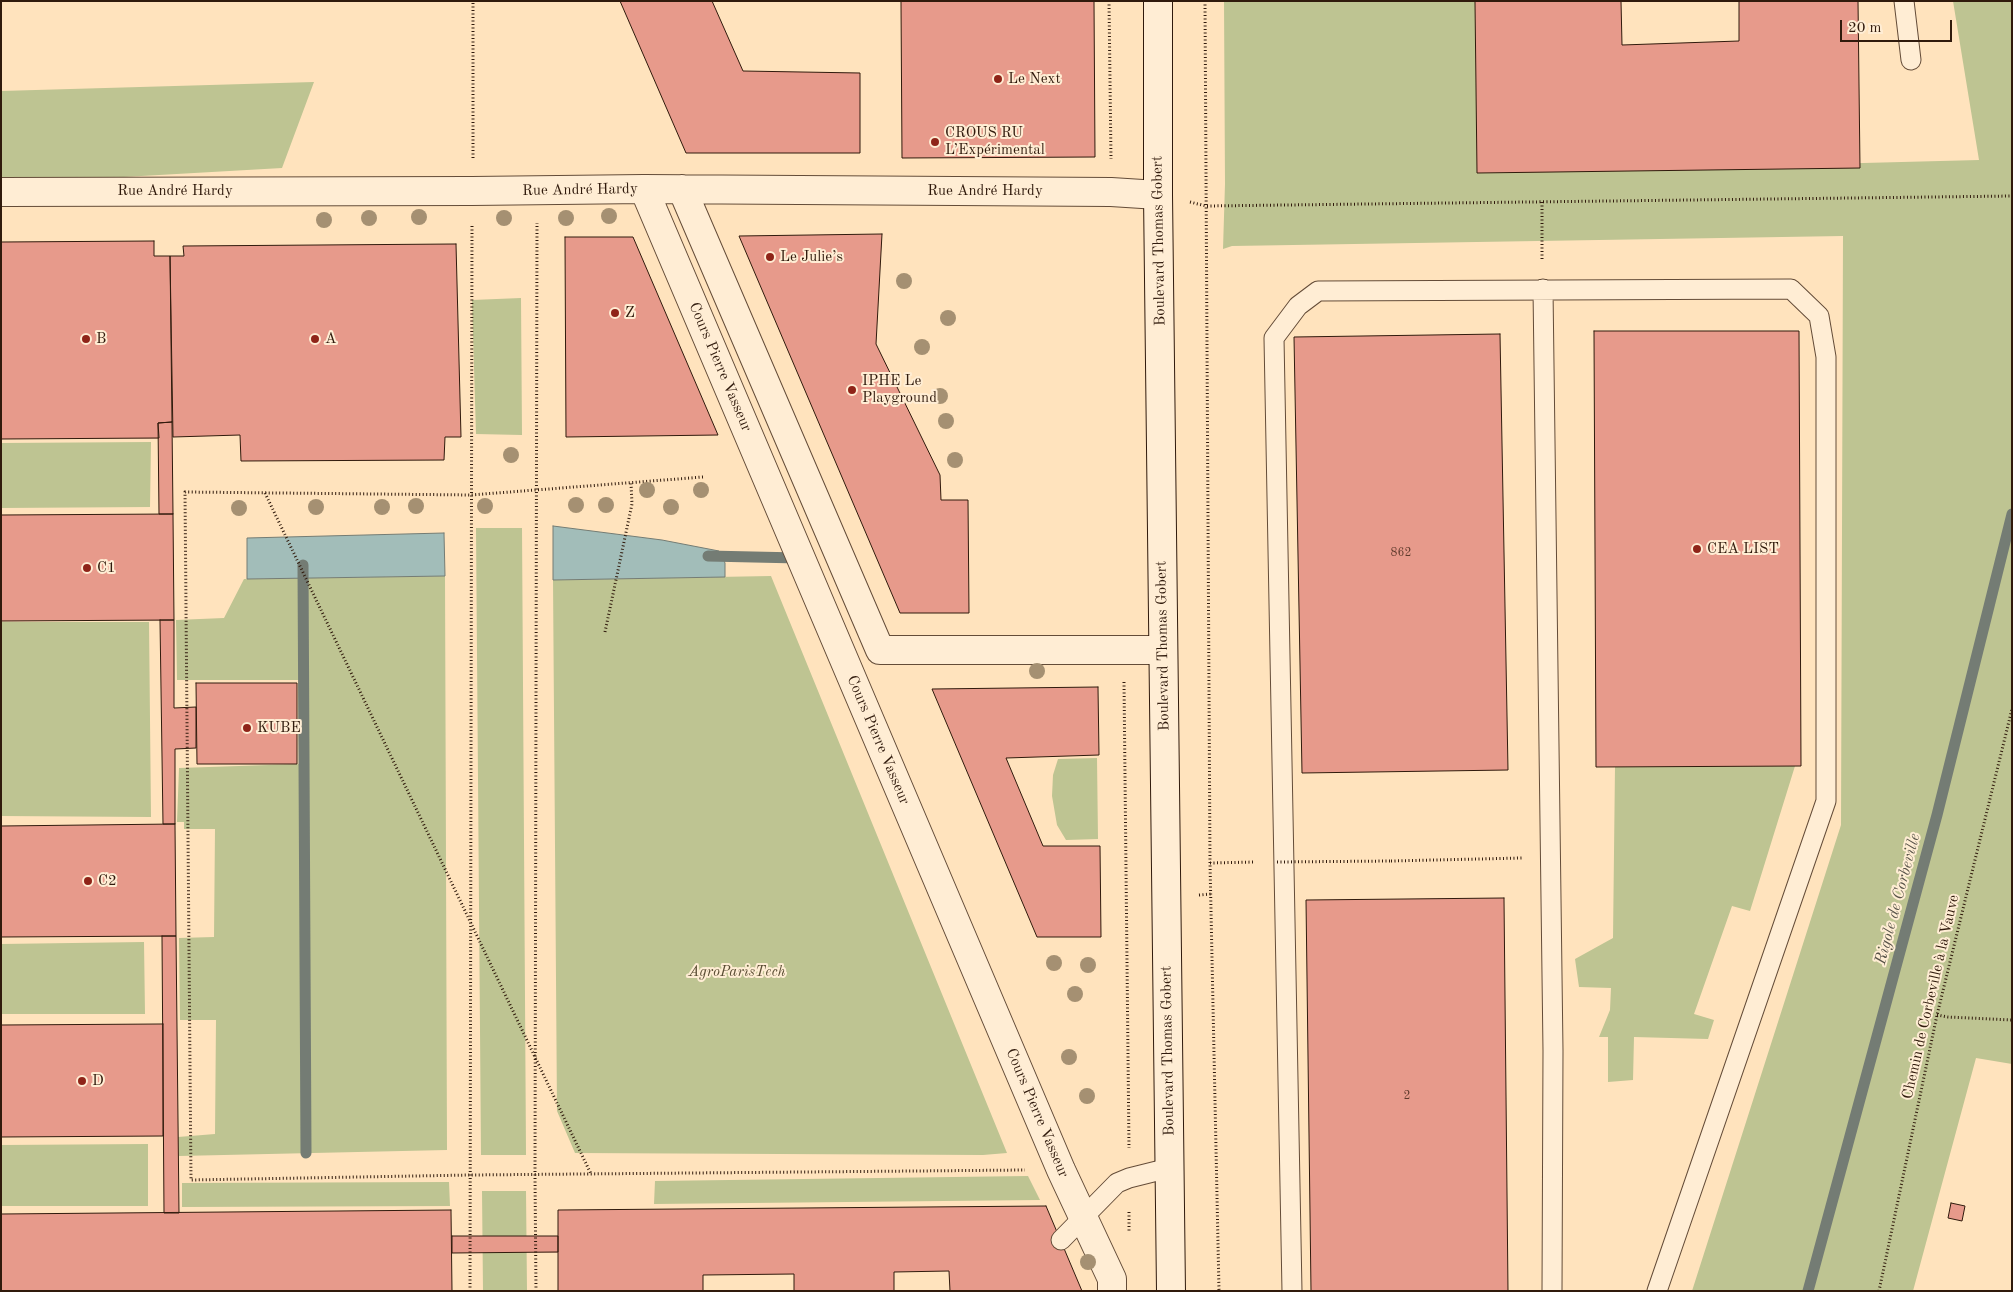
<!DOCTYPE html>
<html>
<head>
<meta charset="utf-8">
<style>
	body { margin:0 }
	#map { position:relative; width:2013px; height:1292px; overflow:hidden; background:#ffe3bd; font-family:"Old Standard TT",serif }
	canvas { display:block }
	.frame { position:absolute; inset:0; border:2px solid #301a0c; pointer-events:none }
	.scale { position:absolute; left:1840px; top:20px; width:112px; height:22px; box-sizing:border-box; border:2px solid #301a0c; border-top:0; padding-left:6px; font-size:15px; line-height:18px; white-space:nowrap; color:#301a0c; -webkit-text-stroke:4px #ffedd4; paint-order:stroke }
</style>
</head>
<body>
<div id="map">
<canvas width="2013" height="1292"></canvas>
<div class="frame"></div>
<div class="scale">20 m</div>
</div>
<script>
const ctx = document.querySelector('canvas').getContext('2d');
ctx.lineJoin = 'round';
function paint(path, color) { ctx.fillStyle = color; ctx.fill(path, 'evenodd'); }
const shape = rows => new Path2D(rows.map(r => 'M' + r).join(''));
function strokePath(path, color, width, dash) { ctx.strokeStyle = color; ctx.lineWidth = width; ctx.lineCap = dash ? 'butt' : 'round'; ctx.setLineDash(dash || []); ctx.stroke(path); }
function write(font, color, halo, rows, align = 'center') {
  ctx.font = font + ' "Old Standard TT",serif'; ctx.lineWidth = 4; ctx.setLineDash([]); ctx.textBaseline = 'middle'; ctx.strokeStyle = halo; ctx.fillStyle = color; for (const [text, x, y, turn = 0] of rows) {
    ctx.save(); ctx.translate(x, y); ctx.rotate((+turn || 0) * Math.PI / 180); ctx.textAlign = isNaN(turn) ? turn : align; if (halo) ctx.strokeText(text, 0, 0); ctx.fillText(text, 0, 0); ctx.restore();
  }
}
const green = shape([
	[1224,1,1475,1,1477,173,1979,160,1953,1,2012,1,2012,1064,1976,1058,1913,1291,1692,1291,1841,825,1843,236,1232,246,1223,249,1225,184],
	[314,82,282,168,1,184,1,91],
	[521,298,522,435,476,434,472,300],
	[151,442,150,507,1,508,1,443],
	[476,528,522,528,526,1155,481,1155],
	[445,576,447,1150,179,1156,178,1137,215,1134,216,1020,180,1020,179,938,214,937,215,829,184,829,184,822,177,822,179,768,299,764,298,680,177,680,176,620,224,618,244,579],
	[771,576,1007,1153,983,1155,575,1153,557,1111,553,580],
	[1,622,149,622,151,817,1,816],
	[1097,758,1098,839,1066,840,1057,825,1052,796,1053,775,1058,759],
	[1795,766,1750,911,1732,906,1694,1014,1714,1020,1708,1039,1634,1037,1633,1080,1608,1082,1608,1037,1599,1037,1610,1010,1611,988,1579,987,1575,959,1613,938,1615,767],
	[144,942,145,1014,1,1014,1,944],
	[148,1144,148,1206,1,1206,1,1145],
	[1028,1176,1040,1200,654,1204,655,1181],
	[449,1182,450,1206,182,1207,182,1183],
	[482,1191,526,1191,527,1291,483,1291]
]);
const water = shape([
	[553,526,662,540,719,551,725,563,725,577,553,580,553,526],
	[444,533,445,576,247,579,247,538,444,533]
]);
const stream = shape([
	[708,556,799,558],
	[303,565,306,1153],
	[1808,1291,1937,815,2012,514]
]);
const building = shape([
	[620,1,712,1,743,71,860,73,860,153,686,153,620,1],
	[901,1,1094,1,1095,157,902,158,901,1],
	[1475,1,1621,1,1622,45,1739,41,1739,1,1858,1,1860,168,1477,173,1475,1],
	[882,234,876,344,940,475,941,500,968,500,969,613,900,613,739,236,882,234],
	[565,237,633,237,718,435,566,437,565,237],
	[154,241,154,256,170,256,172,422,158,423,159,438,1,439,1,242,154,241],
	[456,244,461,437,445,437,444,460,241,461,240,435,173,437,170,256,184,256,183,246,456,244],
	[1594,331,1799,331,1801,766,1596,767,1594,331],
	[1500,334,1508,770,1302,773,1294,337,1500,334],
	[172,422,173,514,159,514,158,423,172,422],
	[173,514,174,620,1,621,1,515,173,514],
	[160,620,174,620,174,708,196,707,196,748,175,749,175,824,163,824,160,620],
	[196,683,297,683,297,764,197,764,196,683],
	[1098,687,1099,755,1006,758,1043,846,1100,846,1101,937,1037,937,932,689,1098,687],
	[175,824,176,936,1,937,1,826,175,824],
	[1504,898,1508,1291,1311,1291,1306,900,1504,898],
	[162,936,176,936,179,1213,164,1213,162,936],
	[163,1024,163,1136,1,1137,1,1025,163,1024],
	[1951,1203,1965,1206,1962,1221,1948,1218,1951,1203],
	[1046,1206,1082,1291,950,1291,949,1271,894,1272,894,1291,794,1291,794,1274,703,1275,703,1291,558,1291,558,1210,1046,1206],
	[451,1210,452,1291,1,1291,1,1214,451,1210],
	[452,1236,558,1236,558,1252,452,1253,452,1236]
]);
const path = shape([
	[1109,1,1111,159],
	[1205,1,1210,863,1219,1291],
	[473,158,473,1],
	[1190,202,1206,206,2012,196],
	[1542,202,1542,261],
	[703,477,471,495,185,492,191,1180,470,1175,1025,1170],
	[265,493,591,1174],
	[605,632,632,504,631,483],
	[1124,682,1129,1148],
	[1391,861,1522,858],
	[1210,863,1255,862],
	[1199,895,1211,894],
	[1937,1015,1948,1017,2012,1020],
	[1129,1212,1129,1233],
	[470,1291,472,224],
	[536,1291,535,1175,537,223],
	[1879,1291,1937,1015,2012,709]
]);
const lane = shape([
	[1904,1,1911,60],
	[1543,289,1553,1051,1552,1291],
	[1061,1240,1117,1183,1129,1178,1169,1168],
	[1292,1291,1274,338,1298,306,1318,291,1791,289,1819,316,1826,357,1826,801,1657,1291]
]);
const street = shape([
	[644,189,1061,1170,1112,1279,1112,1291],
	[682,189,880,650,1163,650],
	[1,192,472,191,644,189,1111,192,1158,195]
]);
const secondary = shape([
	[1158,1,1158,195,1171,1291]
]);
const pathBridge = shape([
	[1277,862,1391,861]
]);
const trees = [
	[609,216],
	[419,217],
	[369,218],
	[504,218],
	[566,218],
	[324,220],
	[904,281],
	[948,318],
	[922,347],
	[940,396],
	[946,421],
	[511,455],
	[955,460],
	[647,490],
	[701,490],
	[576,505],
	[606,505],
	[416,506],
	[485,506],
	[316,507],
	[382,507],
	[671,507],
	[239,508],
	[1037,671],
	[1054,963],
	[1088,965],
	[1075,994],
	[1069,1057],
	[1087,1096],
	[1088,1262]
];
const markers = [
	[998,79,5,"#8f2418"],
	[935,142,5,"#8f2418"],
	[770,257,5,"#8f2418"],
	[615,313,5,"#8f2418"],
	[86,339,5,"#8f2418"],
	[315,339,5,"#8f2418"],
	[852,390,5,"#8f2418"],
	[1697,549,5,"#8f2418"],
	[87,568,5,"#8f2418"],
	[247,728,5,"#8f2418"],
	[88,881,5,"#8f2418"],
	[82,1081,5,"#8f2418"]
];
const numberNames = [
	["862",1401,553],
	["2",1407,1096]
];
const poiNames = [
	["Le Next",1008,79],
	["CROUS RU",945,133],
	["L’Expérimental",945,150],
	["Le Julie’s",780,257],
	["Z",625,313],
	["B",96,339],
	["A",325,339],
	["IPHE Le",862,381],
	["Playground",862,398],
	["CEA LIST",1707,549],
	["C1",97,568],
	["KUBE",257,728],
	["C2",98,881],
	["D",92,1081]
];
const streetNames = [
	["Rue André Hardy",580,190,-1],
	["Rue André Hardy",175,191],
	["Rue André Hardy",985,191],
	["Boulevard Thomas Gobert",1159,241,-91],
	["Cours Pierre Vasseur",720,367,67],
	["Boulevard Thomas Gobert",1163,646,-91],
	["Cours Pierre Vasseur",878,740,67],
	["Chemin de Corbeville à la Vauve",1931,997,-77],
	["Boulevard Thomas Gobert",1168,1051,-91],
	["Cours Pierre Vasseur",1037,1113,67]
];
const parkNames = [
	["AgroParisTech",737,972]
];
const waterNames = [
	["Rigole de Corbeville",1898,899,-75]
];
paint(green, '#bec492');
paint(water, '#a2bdb9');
strokePath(water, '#747c74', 1);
strokePath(stream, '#747c74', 11);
paint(building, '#e79a8b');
strokePath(building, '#301a0c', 1);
strokePath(lane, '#644c38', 21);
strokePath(street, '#644c38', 30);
strokePath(secondary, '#301a0c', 30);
strokePath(path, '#301a0c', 3, [1, 2.5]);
strokePath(lane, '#ffedd4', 19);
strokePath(street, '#ffedd4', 28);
strokePath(secondary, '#ffedd4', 28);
strokePath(pathBridge, '#301a0c', 3, [1, 2.5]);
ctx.fillStyle = '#a59072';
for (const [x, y] of trees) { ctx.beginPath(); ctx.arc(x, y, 8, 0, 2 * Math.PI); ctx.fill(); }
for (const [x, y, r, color] of markers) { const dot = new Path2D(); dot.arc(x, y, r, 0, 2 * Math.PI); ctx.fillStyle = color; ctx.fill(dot); strokePath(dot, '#ffedd4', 2); }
write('12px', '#5e3a2c', null, numberNames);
write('15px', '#301a0c', '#ffedd4', poiNames, 'left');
write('15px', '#301a0c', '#ffedd4', streetNames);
write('italic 15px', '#5b4d34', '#ffedd4', parkNames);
write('italic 16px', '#585349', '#ffedd4', waterNames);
</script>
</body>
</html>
